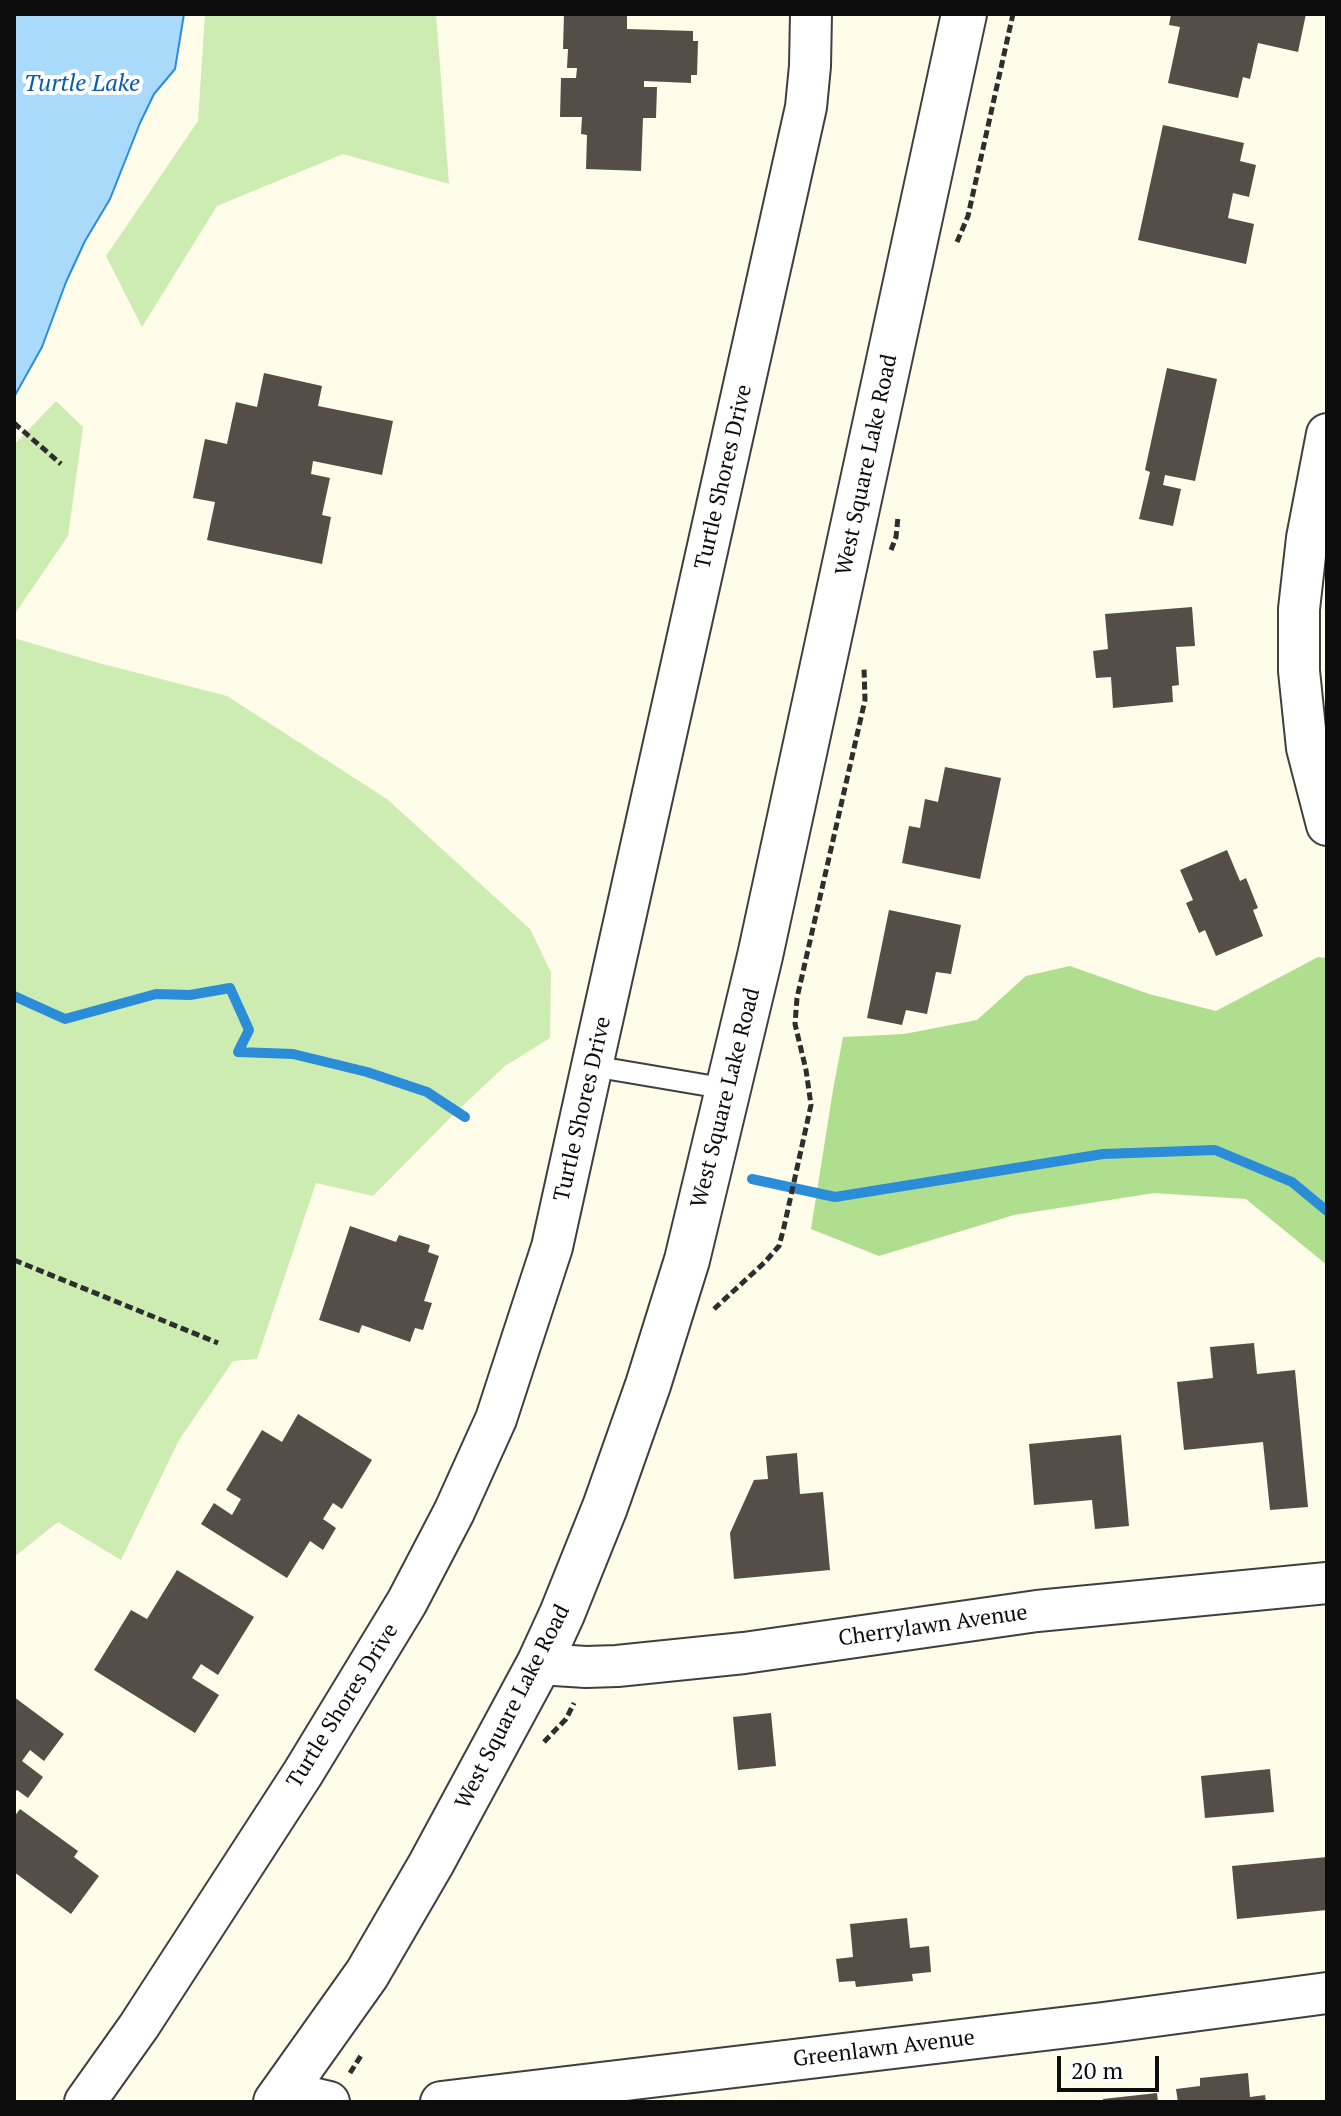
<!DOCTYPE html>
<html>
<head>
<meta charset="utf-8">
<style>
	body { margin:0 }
	#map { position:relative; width:1341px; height:2116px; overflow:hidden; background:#fffcea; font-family:"PT Serif",serif }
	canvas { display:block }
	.frame { position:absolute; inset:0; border:16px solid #0c0c0c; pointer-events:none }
	.scale { position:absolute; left:1057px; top:2056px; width:102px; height:36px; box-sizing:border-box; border:4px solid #0c0c0c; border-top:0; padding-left:10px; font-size:24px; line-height:28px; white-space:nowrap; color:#0c0c0c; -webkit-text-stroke:6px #fff; paint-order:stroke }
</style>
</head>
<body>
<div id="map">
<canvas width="1341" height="2116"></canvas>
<div class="frame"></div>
<div class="scale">20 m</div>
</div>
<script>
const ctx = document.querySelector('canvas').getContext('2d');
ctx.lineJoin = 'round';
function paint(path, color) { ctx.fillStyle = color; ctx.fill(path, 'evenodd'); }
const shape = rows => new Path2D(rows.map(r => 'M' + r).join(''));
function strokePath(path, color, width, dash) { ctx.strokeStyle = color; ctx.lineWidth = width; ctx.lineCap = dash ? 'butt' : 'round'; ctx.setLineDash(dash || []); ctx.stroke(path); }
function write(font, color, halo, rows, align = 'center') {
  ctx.font = font + ' "PT Serif",serif'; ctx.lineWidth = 8; ctx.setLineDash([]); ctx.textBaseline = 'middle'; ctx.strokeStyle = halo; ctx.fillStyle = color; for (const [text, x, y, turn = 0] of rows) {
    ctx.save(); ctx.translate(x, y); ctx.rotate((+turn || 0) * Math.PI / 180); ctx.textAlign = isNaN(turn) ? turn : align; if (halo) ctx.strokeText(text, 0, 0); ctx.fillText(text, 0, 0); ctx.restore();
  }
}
const green = shape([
	[205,14,436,14,449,184,343,154,217,206,142,327,106,256,198,121],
	[56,401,83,427,68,536,14,615,14,445],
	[14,638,95,662,227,696,387,799,530,929,551,972,550,1038,505,1066,457,1111,373,1196,316,1183,257,1359,233,1361,179,1440,121,1560,58,1522,14,1557]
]);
const forest = shape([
	[1318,957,1327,958,1327,1265,1246,1199,1154,1193,1014,1215,879,1256,811,1229,833,1090,843,1037,904,1034,977,1020,1026,976,1070,966,1149,994,1216,1011]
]);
const water = shape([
	[14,14,184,14,175,69,154,94,140,123,110,199,85,241,66,282,42,347,14,397,14,14]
]);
const stream = shape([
	[14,996,65,1019,156,994,190,995,230,988,249,1030,238,1052,293,1054,367,1072,427,1092,465,1117],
	[752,1179,835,1197,1103,1154,1215,1150,1292,1182,1327,1211]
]);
const building = shape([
	[564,14,627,14,627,29,693,31,693,41,698,41,697,75,691,75,691,83,644,81,644,87,657,87,656,118,643,118,641,171,586,169,587,135,581,134,582,117,560,117,561,78,576,78,577,68,567,68,568,49,563,49],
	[1171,14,1306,14,1298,52,1258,43,1250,79,1243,77,1238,98,1168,83,1180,27,1169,25],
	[1163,125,1244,143,1240,161,1256,165,1249,197,1233,193,1228,218,1254,224,1246,264,1138,240],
	[1167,368,1217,379,1195,481,1165,475,1163,485,1181,489,1173,526,1139,519,1150,472,1145,470],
	[264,373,322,386,318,406,393,421,382,475,313,461,311,474,330,478,322,515,331,517,322,564,207,540,215,502,193,498,205,439,227,444,236,402,257,407],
	[1192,607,1195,646,1176,647,1179,685,1172,686,1173,702,1113,708,1111,677,1096,678,1093,651,1108,649,1105,614],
	[945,767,1001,778,980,879,902,863,909,826,920,828,925,799,938,802],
	[1227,850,1240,881,1246,878,1258,908,1253,910,1263,936,1216,956,1205,930,1199,933,1186,903,1193,900,1180,870],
	[889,910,961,925,951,974,936,972,927,1014,906,1010,902,1025,867,1018],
	[350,1226,396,1242,399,1235,430,1245,428,1252,439,1256,424,1301,432,1303,423,1330,415,1328,410,1342,362,1325,359,1333,319,1320],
	[1254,1343,1257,1374,1295,1370,1308,1507,1270,1510,1263,1442,1184,1450,1177,1382,1213,1378,1210,1347],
	[298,1414,372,1460,342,1509,333,1503,323,1519,336,1528,323,1550,310,1541,287,1578,201,1524,214,1503,232,1515,241,1499,226,1490,262,1430,282,1442],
	[1121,1435,1129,1526,1095,1529,1092,1500,1034,1505,1029,1444],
	[797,1453,800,1494,823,1492,830,1570,734,1579,730,1533,754,1480,768,1479,766,1456],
	[177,1570,254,1617,218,1675,201,1664,192,1678,219,1695,195,1733,94,1670,131,1610,147,1619],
	[14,1697,64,1734,44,1761,30,1750,22,1761,43,1777,28,1798,17,1790,14,1794],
	[771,1713,776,1766,738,1770,733,1717],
	[1270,1769,1274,1812,1205,1818,1201,1776],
	[20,1809,78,1851,74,1857,99,1876,71,1914,14,1872,14,1817],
	[1327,1857,1327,1910,1237,1919,1232,1866],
	[907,1918,910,1948,929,1946,931,1972,912,1974,913,1981,856,1987,855,1981,839,1982,836,1959,853,1957,850,1924],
	[1248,2073,1250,2097,1265,2095,1266,2102,1178,2102,1176,2089,1200,2086,1200,2078],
	[1157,2093,1158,2102,1103,2102,1103,2099]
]);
const path = shape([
	[957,242,968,216,1013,14],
	[14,423,61,464],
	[891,550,896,537,898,517],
	[14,1260,218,1343],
	[714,1309,765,1262,779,1246,784,1227,811,1105,806,1070,795,1024,797,998,865,700,864,668],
	[544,1742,566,1719,574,1703],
	[350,2073,362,2054]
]);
const service = shape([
	[592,1066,728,1089]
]);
const minor = shape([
	[1327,434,1307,538,1299,609,1299,671,1307,748,1327,825],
	[539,1664,586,1667,617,1666,744,1653,1037,1611,1327,1583],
	[286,2089,312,2098,329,2102],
	[85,2102,139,2026,303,1773,407,1602,454,1512,496,1419,552,1247,592,1066,806,107,810,66,811,14],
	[441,2102,1103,2023,1327,1993]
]);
const tertiary = shape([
	[276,2102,367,1974,431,1864,539,1664,562,1614,605,1507,648,1385,687,1260,760,956,964,14]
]);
const streetNames = [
	["West Square Lake Road",867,465,-78],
	["Turtle Shores Drive",724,477,-77],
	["West Square Lake Road",726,1098,-76],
	["Turtle Shores Drive",583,1109,-77],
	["Cherrylawn Avenue",933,1626,-8],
	["Turtle Shores Drive",343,1706,-58],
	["West Square Lake Road",513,1707,-63],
	["Greenlawn Avenue",884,2049,-7]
];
const waterNames = [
	["Turtle Lake",82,84]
];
paint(green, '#cdecb1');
paint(forest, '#afde8f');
paint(water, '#aadafb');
strokePath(water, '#2b8cd8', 2);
strokePath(stream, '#2b8cd8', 10);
paint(building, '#554d47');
strokePath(service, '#3f3f3f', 24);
strokePath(minor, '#3f3f3f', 44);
strokePath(tertiary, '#3f3f3f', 48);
strokePath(path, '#2e2e2e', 5, [8, 4]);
strokePath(service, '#fff', 20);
strokePath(minor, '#fff', 40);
strokePath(tertiary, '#fff', 44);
write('22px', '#0c0c0c', '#fff', streetNames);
write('italic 24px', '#0c5da7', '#fff', waterNames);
</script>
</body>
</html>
